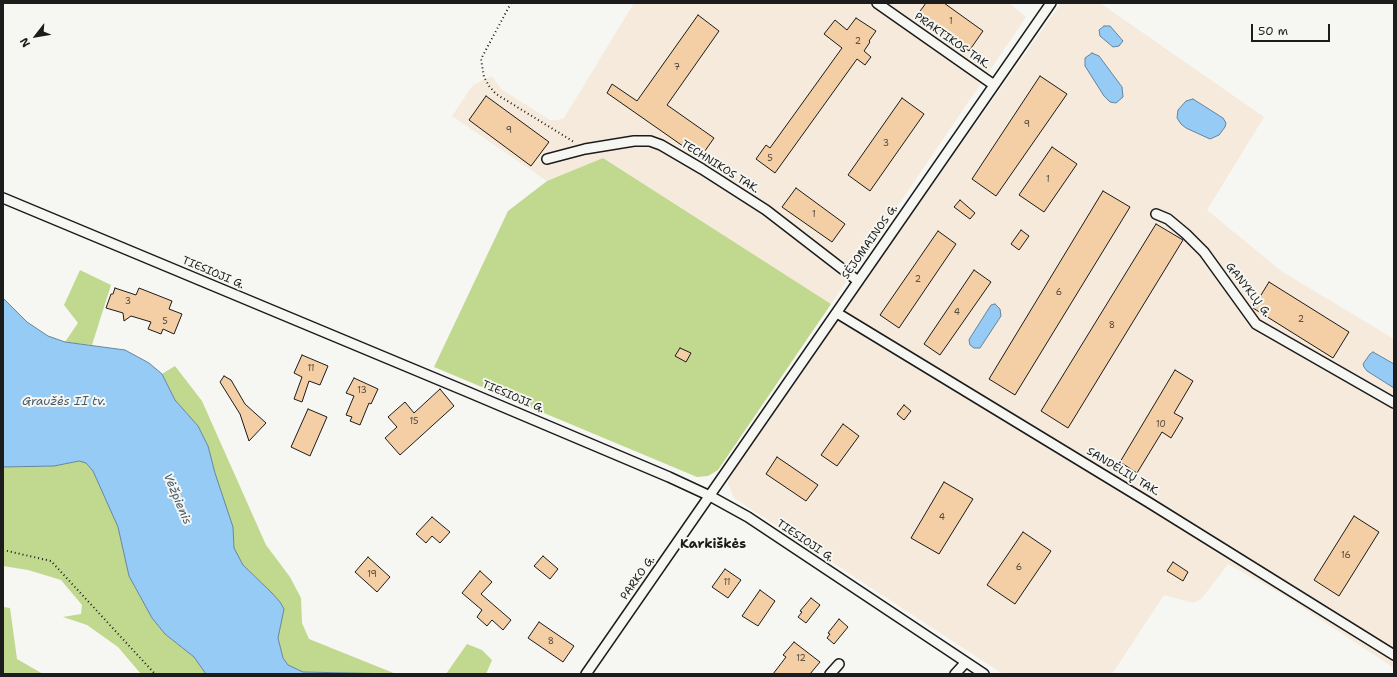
<!DOCTYPE html>
<html>
<head>
<meta charset="utf-8">
<style>
	body { margin:0 }
	#map { position:relative; width:1397px; height:677px; overflow:hidden; background:#f6f6f2; font-family:"Shantell Sans",sans-serif }
	canvas { display:block }
	.frame { position:absolute; inset:0; border:4px solid #1c1c1c; pointer-events:none }
	.north { position:absolute; left:16px; top:16px; width:40px; height:40px; -webkit-text-stroke:3px #f6f6f2; paint-order:stroke; rotate:239deg; font-size:11px; font-weight:700; line-height:16px; text-align:center; color:#1c1c1c }
	.north::after { content:''; display:block; margin:auto; width:14px; height:18px; background:#1c1c1c; clip-path:polygon(50% 0,100% 100%,50% 72%,0 100%) }
	.scale { position:absolute; left:1251px; top:24px; width:79px; height:18px; box-sizing:border-box; border:2px solid #1c1c1c; border-top:0; padding-left:5px; font-size:12px; line-height:14px; white-space:nowrap; color:#1c1c1c; -webkit-text-stroke:3px #f6f6f2; paint-order:stroke }
</style>
</head>
<body>
<div id="map">
<canvas width="1397" height="677"></canvas>
<div class="frame"></div>
<div class="north">N</div>
<div class="scale">50 m</div>
</div>
<script>
const ctx = document.querySelector('canvas').getContext('2d');
ctx.lineJoin = 'round';
function paint(path, color) { ctx.fillStyle = color; ctx.fill(path, 'evenodd'); }
const shape = rows => new Path2D(rows.map(r => 'M' + r).join(''));
function strokePath(path, color, width, dash) { ctx.strokeStyle = color; ctx.lineWidth = width; ctx.lineCap = dash ? 'butt' : 'round'; ctx.setLineDash(dash || []); ctx.stroke(path); }
function write(font, color, halo, rows, align = 'center') {
  ctx.font = font + ' "Shantell Sans",sans-serif'; ctx.lineWidth = 4; ctx.setLineDash([]); ctx.textBaseline = 'middle'; ctx.strokeStyle = halo; ctx.fillStyle = color; for (const [text, x, y, turn = 0] of rows) {
    ctx.save(); ctx.translate(x, y); ctx.rotate((+turn || 0) * Math.PI / 180); ctx.textAlign = isNaN(turn) ? turn : align; if (halo) ctx.strokeText(text, 0, 0); ctx.fillText(text, 0, 0); ctx.restore();
  }
}
const built = shape([
	[634,3,1009,3,1026,17,831,304,603,158,547,181,452,116,473,85,492,76,501,89,550,120,558,120,564,118],
	[1061,3,1100,3,1264,117,1207,210,1281,271,1394,339,1394,668,1285,596,1228,564,1202,598,1194,603,1164,595,1112,674,1003,674,734,498,728,483,731,474,842,313]
]);
const green = shape([
	[603,158,831,304,718,470,708,476,697,477,434,367,508,211,547,181],
	[80,270,111,285,92,345,65,342,78,323,64,305],
	[175,366,202,401,266,545,290,577,301,598,302,623,309,639,396,674,303,672,288,665,283,658,278,638,284,609,280,602,272,593,243,565,234,548,233,527,215,473,208,446,198,426,175,400,162,374],
	[79,461,86,463,93,471,118,527,129,576,152,618,165,634,194,657,206,674,141,674,118,647,87,625,63,617,81,614,82,605,61,580,28,570,3,566,3,467,54,466],
	[3,607,10,608,17,659,43,674,3,674],
	[467,644,482,650,492,660,486,674,446,674]
]);
const water = shape([
	[1104,26,1110,26,1117,34,1123,41,1119,46,1113,47,1100,36,1099,30,1104,26],
	[1092,53,1099,56,1122,87,1123,97,1116,103,1110,102,1104,96,1085,66,1085,58,1092,53],
	[1193,99,1223,118,1226,123,1225,127,1219,135,1210,139,1186,128,1181,124,1177,118,1178,110,1186,101,1193,99],
	[3,298,27,322,48,336,65,342,125,350,149,363,162,374,175,400,198,426,208,446,215,473,233,527,234,548,243,565,272,593,280,602,284,609,278,638,283,658,288,665,303,672,397,674,206,674,194,657,165,634,152,618,129,576,118,527,93,471,86,463,79,461,54,466,3,467,3,298],
	[995,304,1000,309,1001,316,980,348,974,348,970,345,969,340,970,338,991,305,995,304],
	[1373,352,1394,364,1394,388,1367,371,1364,367,1363,364,1370,354,1373,352]
]);
const building = shape([
	[926,3,944,3,983,31,969,51,918,14,926,3],
	[698,15,719,31,667,105,714,138,700,158,607,93,612,84,637,101,698,15],
	[856,18,876,31,869,41,870,42,864,51,871,57,865,65,857,59,775,173,756,159,766,145,770,148,842,48,824,34,835,20,847,30,856,18],
	[1040,76,1067,94,996,196,972,179,1040,76],
	[486,96,549,142,531,166,469,120,486,96],
	[902,98,924,114,870,191,848,175,902,98],
	[1052,147,1077,164,1044,212,1019,195,1052,147],
	[796,188,845,224,832,242,782,207,796,188],
	[1103,191,1130,207,1015,395,989,379,1103,191],
	[960,200,975,213,970,219,954,207,960,200],
	[1156,224,1183,240,1068,428,1041,411,1156,224],
	[1021,230,1029,236,1019,250,1011,244,1021,230],
	[938,231,956,244,899,328,880,315,938,231],
	[974,270,991,282,940,355,924,344,974,270],
	[1269,282,1349,332,1333,358,1253,308,1269,282],
	[115,288,136,295,139,288,172,301,169,309,182,314,174,334,163,329,161,334,148,329,151,322,131,316,124,321,123,313,106,308,111,294,113,294,115,288],
	[680,348,691,353,686,362,675,356,680,348],
	[302,355,328,366,320,385,309,381,302,402,294,399,302,377,294,373,302,355],
	[1175,370,1193,381,1174,413,1183,418,1171,438,1162,432,1137,473,1120,462,1175,370],
	[224,376,231,380,245,404,266,423,249,441,240,414,220,382,224,376],
	[354,378,378,389,371,404,369,403,360,425,350,421,352,417,346,415,354,396,346,393,354,378],
	[440,389,454,406,400,455,385,438,397,427,388,417,405,402,414,413,440,389],
	[904,405,911,411,904,420,897,414,904,405],
	[308,409,327,417,310,456,291,447,308,409],
	[843,424,859,436,837,466,821,455,843,424],
	[777,457,818,485,806,501,766,474,777,457],
	[944,482,973,499,939,554,911,538,944,482],
	[1354,516,1379,532,1339,596,1314,580,1354,516],
	[432,517,450,532,440,543,432,536,426,543,416,534,432,517],
	[1023,532,1051,551,1015,604,987,585,1023,532],
	[543,556,558,569,550,579,534,566,543,556],
	[368,557,390,577,377,592,355,572,368,557],
	[1173,562,1188,572,1183,581,1167,571,1173,562],
	[725,569,741,580,728,598,712,587,725,569],
	[480,571,492,582,481,594,511,620,503,630,492,620,487,626,477,617,482,610,462,593,480,571],
	[760,590,775,601,758,626,742,616,760,590],
	[811,598,820,605,806,623,798,617,802,612,800,611,811,598],
	[839,619,848,627,834,644,827,638,830,634,828,633,839,619],
	[539,622,574,646,563,662,528,638,539,622],
	[794,642,820,662,810,674,773,674,786,657,783,655,794,642]
]);
const path = shape([
	[511,3,481,59,484,77,489,86,496,94,574,142],
	[3,550,51,561,155,674]
]);
const minor = shape([
	[877,3,994,85],
	[547,159,585,149,634,141,650,141,661,145,702,169,766,210,858,281],
	[3,198,468,392,669,477,710,496,748,517,984,674],
	[1156,214,1168,219,1186,234,1204,252,1256,324,1394,403],
	[837,313,1148,502,1394,655],
	[586,674,1051,3],
	[830,674,839,664],
	[955,674,966,662]
]);
const numberNames = [
	["1",951,22],
	["2",858,42],
	["7",677,68],
	["9",1027,125],
	["9",509,131],
	["3",886,144],
	["5",770,159],
	["1",1048,180],
	["1",814,215],
	["2",918,280],
	["6",1059,293],
	["3",128,302],
	["4",957,313],
	["2",1301,320],
	["5",165,322],
	["8",1112,326],
	["11",311,369],
	["13",362,391],
	["15",414,422],
	["10",1161,425],
	["4",942,518],
	["16",1346,556],
	["6",1019,568],
	["19",372,575],
	["11",727,583],
	["8",551,642],
	["12",801,659]
];
const streetNames = [
	["PRAKTIKOS TAK.",952,41,35],
	["TECHNIKOS TAK.",720,167,32],
	["SĖJOMAINOS G.",870,242,-55],
	["TIESIOJI G.",213,273,23],
	["GANYKLŲ G.",1248,290,52],
	["TIESIOJI G.",513,397,23],
	["SANDĖLIŲ TAK.",1123,472,31],
	["TIESIOJI G.",805,541,34],
	["PARKO G.",638,578,-55]
];
const waterNames = [
	["Graužės II tv.",64,402],
	["Vėžpienis",177,499,67]
];
const quarterNames = [
	["Karkiškės",713,545]
];
paint(built, '#f5eadb');
paint(green, '#c1d98f');
paint(water, '#95cbf4');
strokePath(water, '#65859e', 1);
paint(building, '#f4cea4');
strokePath(building, '#1c1c1c', 1);
strokePath(minor, '#1c1c1c', 12);
strokePath(path, '#1c1c1c', 2, [1, 3]);
strokePath(minor, '#f6f6f2', 9);
write('9px', '#52483e', null, numberNames);
write('11px', '#1c1c1c', '#f6f6f2', streetNames);
write('italic 12px', '#465968', '#f6f6f2', waterNames);
write('bold 13px', '#1c1c1c', '#f6f6f2', quarterNames);
</script>
</body>
</html>
